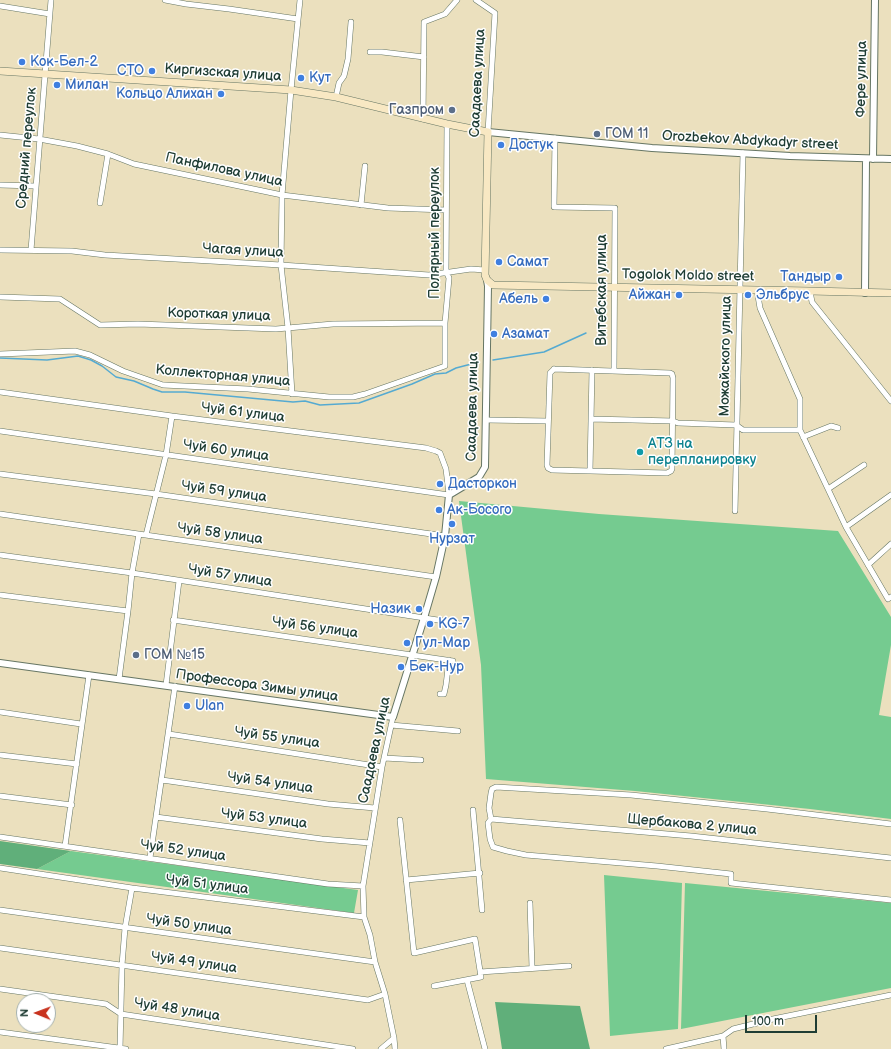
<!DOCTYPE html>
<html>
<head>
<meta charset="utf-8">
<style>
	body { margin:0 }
	#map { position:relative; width:891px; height:1049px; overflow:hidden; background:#ebe0be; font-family:"Balsamiq Sans",sans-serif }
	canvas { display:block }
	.north { position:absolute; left:16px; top:993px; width:40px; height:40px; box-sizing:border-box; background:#fff; border:1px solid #a5b1ae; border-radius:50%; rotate:271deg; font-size:11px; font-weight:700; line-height:16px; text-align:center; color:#1f3d34 }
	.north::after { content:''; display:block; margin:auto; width:14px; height:18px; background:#c8321e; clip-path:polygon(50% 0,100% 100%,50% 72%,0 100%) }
	.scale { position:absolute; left:745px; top:1015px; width:72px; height:18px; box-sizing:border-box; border:2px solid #1f3d34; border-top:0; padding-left:5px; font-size:12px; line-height:14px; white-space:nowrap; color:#1f3d34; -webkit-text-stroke:3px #fff; paint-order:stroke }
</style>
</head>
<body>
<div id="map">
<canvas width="891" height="1049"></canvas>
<div class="north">N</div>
<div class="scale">100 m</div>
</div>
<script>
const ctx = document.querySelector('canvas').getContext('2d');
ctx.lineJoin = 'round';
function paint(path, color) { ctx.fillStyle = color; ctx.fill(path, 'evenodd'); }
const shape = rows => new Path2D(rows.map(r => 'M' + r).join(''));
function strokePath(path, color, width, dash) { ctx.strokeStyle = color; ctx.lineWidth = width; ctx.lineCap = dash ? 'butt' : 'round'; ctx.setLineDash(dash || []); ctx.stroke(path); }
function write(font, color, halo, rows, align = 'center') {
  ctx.font = font + ' "Balsamiq Sans",sans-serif'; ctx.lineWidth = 3; ctx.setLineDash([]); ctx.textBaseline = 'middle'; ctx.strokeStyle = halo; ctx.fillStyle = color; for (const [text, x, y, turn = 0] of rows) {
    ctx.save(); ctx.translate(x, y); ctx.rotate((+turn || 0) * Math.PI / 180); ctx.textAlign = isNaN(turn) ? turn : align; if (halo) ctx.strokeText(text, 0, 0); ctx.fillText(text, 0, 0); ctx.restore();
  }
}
const green = shape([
	[459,501,599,514,838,531,891,617,891,645,879,715,891,717,891,819,810,809,635,791,486,779,481,665],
	[71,851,358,890,354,913,37,869],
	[604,875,682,883,678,1029,610,1036],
	[685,883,891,903,891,988,681,1029]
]);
const forest = shape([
	[0,841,71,851,37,869,0,864],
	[495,1002,580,1006,590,1049,502,1049]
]);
const stream = shape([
	[0,358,47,360,78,356,91,360,102,366,116,377,134,381,153,389,162,392,185,392,293,402,305,401,320,405,359,403,412,384,435,374,446,373,456,368,479,362],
	[493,360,544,352,586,333]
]);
const minor = shape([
	[165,0,186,4,229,9,298,19],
	[476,0,495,13,488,132],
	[0,6,50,14],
	[370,52,382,52,424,57],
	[336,97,339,83,344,76,348,59,351,22],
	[423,119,424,22,445,14,457,0],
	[0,135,39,139,77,146,108,154,134,164,282,195,388,208,446,210],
	[555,138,554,207,615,208,614,371],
	[0,185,35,186],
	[100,203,108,154],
	[361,205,365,166],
	[0,250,72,251,105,255,281,265,429,275,471,269,485,270],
	[31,250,51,0],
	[757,290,760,308,800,399,800,430,846,527,888,599,891,597],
	[810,291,812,302,891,401],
	[0,297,60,299,100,325,138,324,276,329,333,324,445,323],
	[0,354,75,351,90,355,123,371,163,385,248,389,329,397,353,397,365,394,445,366,445,323,449,278,446,271,447,124],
	[554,369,670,373,672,374,673,378,672,469,671,471,667,473,552,470,548,468,547,465,550,373,554,369],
	[0,392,172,416,426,448,436,451,440,453,446,469,449,495,0,431],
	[292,394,288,328,281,265,282,195,291,90,300,0],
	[591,419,673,421,678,423,736,425,743,430,800,430],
	[486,420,548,421],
	[803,437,831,426,838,428],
	[590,471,592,370],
	[0,474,156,494,445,536],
	[828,489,864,465],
	[735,511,743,153],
	[0,514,436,577],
	[846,527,891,495],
	[146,535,166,455,172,416],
	[0,555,132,573,457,623],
	[868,565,891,544],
	[0,595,128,611],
	[173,620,453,661],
	[119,679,128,611,132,573,139,534],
	[166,685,179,581],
	[440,694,444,694,446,685,449,660],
	[0,712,81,724],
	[393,717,382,767,363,886,364,917,370,935,375,962,385,994,394,1038,395,1049],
	[391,725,458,731],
	[169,734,382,767],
	[0,755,77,764],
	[384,758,421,760],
	[162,780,328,804,375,808],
	[0,796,72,805],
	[473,810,482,910],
	[156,817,322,839,370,843],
	[491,819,691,836,891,858],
	[400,820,414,953,475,939,481,977,434,986],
	[891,824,767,809,631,795,496,787,492,789,491,793,489,808,491,819,488,823,490,839,493,847,507,851,526,855,657,866,731,874,731,883,891,900],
	[0,837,328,884,363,886],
	[65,846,89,675],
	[150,858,175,686],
	[0,868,132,888,364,917],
	[406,880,480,873],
	[530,903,532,968],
	[0,910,375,962],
	[0,948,368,1000,385,994],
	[480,972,569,966],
	[467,980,485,1049],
	[0,989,106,1004,121,1014,353,1049],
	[0,1032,126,1049],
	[723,1036,724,1049],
	[120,1049,122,965,125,928,132,888],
	[381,1049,394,1038],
	[666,1049,723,1036,733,1029,773,1019,891,995]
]);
const tertiary = shape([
	[488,132,652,148,790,156,891,159],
	[873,159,875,0],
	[865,293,866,159],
	[0,663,393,717,424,618,436,577,445,536,449,495,479,477,485,467,488,286,487,280]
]);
const secondary = shape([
	[0,71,291,90,336,97,447,124,488,132,485,275,487,280,493,285,810,291,891,293]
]);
const markers = [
	[22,62,4,"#3f7fe0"],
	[152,71,4,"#3f7fe0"],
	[301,78,4,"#3f7fe0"],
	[57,85,4,"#3f7fe0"],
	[221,94,4,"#3f7fe0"],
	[452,110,4,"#5c6f8a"],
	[597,134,4,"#5c6f8a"],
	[501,145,4,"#3f7fe0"],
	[499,262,4,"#3f7fe0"],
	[839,277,4,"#3f7fe0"],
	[679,295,4,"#3f7fe0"],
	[748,295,4,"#3f7fe0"],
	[546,299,4,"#3f7fe0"],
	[494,334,4,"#3f7fe0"],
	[640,452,4,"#0f9aa8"],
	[440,484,4,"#3f7fe0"],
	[439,510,4,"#3f7fe0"],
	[452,524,4,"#3f7fe0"],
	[419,609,4,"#3f7fe0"],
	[430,624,4,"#3f7fe0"],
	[407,643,4,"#3f7fe0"],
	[136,655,4,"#5c6f8a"],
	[401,667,4,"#3f7fe0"],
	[187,706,4,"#3f7fe0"]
];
const shopNames = [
	["Кок-Бел-2",30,62],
	["СТО",144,71,"right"],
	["Кут",309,78],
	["Милан",65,85],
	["Кольцо Алихан",213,94,"right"],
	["Достук",509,145],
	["Самат",507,262],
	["Тандыр",831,277,"right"],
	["Айжан",671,295,"right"],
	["Эльбрус",756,295],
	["Абель",538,299,"right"],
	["Азамат",502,334],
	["Дасторкон",448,484],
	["Ак-Босого",447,510],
	["Нурзат",452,539,"center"],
	["Назик",411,609,"right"],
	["KG-7",438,624],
	["Гул-Мар",415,643],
	["Бек-Нур",409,667],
	["Ulan",195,706]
];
const streetNames = [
	["Киргизская улица",223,73,4],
	["Фере улица",862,79,-89],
	["Саадаева улица",478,83,-87],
	["Orozbekov Abdykadyr street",750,141,3],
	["Средний переулок",27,148,-85],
	["Панфилова улица",224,170,12],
	["Полярный переулок",435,233,-90],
	["Чагая улица",243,251,3],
	["Togolok Moldo street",688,276,1],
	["Витебская улица",602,290,-90],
	["Короткая улица",219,315,2],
	["Можайского улица",726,356,-89],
	["Коллекторная улица",223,376,5],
	["Саадаева улица",473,407,-89],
	["Чуй 61 улица",243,413,7],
	["Чуй 60 улица",226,451,8],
	["Чуй 59 улица",224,492,8],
	["Чуй 58 улица",220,534,8],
	["Чуй 57 улица",230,576,9],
	["Чуй 56 улица",315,628,8],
	["Профессора Зимы улица",257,686,8],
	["Чуй 55 улица",277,738,8],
	["Саадаева улица",375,750,-78],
	["Чуй 54 улица",270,783,8],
	["Чуй 53 улица",264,819,7],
	["Щербакова 2 улица",692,825,5],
	["Чуй 52 улица",183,851,8],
	["Чуй 51 улица",207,885,7],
	["Чуй 50 улица",189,925,8],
	["Чуй 49 улица",194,963,8],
	["Чуй 48 улица",177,1010,9]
];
const serviceNames = [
	["Газпром",444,110,"right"],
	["ГОМ 11",605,134],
	["ГОМ №15",144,655]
];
const cultureNames = [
	["АТЗ на",648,444],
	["перепланировку",648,460]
];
paint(green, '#75cb90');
paint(forest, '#60af7a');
strokePath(stream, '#55aad1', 1.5);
strokePath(minor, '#667664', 6);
strokePath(tertiary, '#667664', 8);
strokePath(secondary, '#667664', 8);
strokePath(minor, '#fff', 5);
strokePath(tertiary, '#fff', 6);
strokePath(secondary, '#f8e8c3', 7);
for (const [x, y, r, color] of markers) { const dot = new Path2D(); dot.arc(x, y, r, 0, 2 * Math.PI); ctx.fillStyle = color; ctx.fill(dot); strokePath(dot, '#fff', 1.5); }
write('14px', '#366cbe', '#fff', shopNames, 'left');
write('14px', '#1f3d34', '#fff', streetNames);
write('14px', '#4e5e75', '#fff', serviceNames, 'left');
write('14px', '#0d838f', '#fff', cultureNames, 'left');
</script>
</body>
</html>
